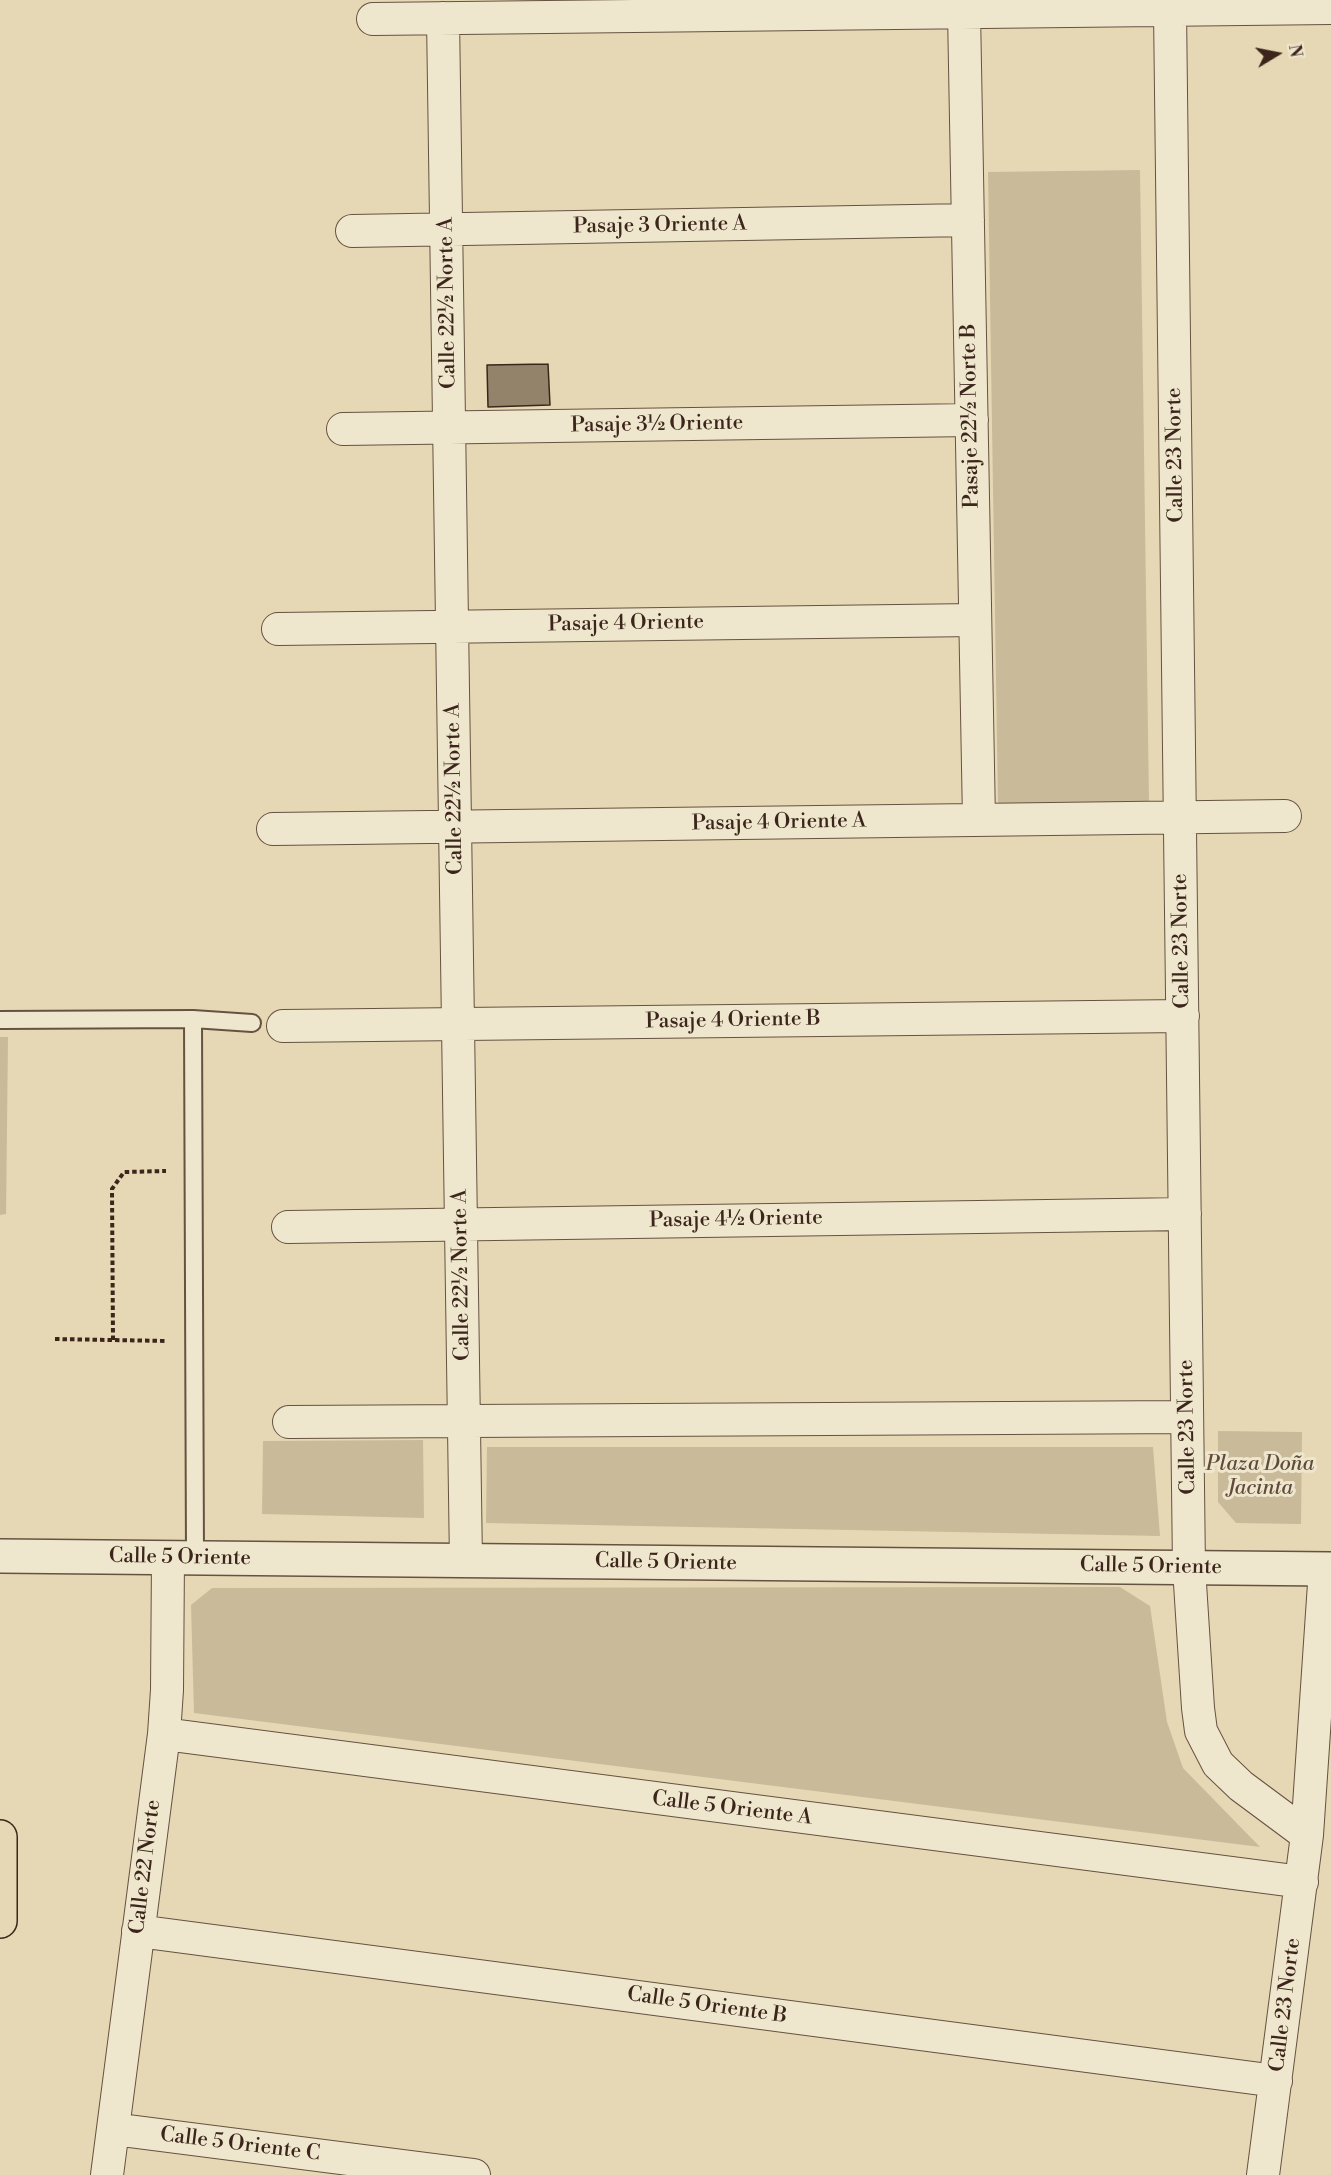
<!DOCTYPE html>
<html>
<head>
<meta charset="utf-8">
<style>
	body { margin:0 }
	#map { position:relative; width:1331px; height:2175px; overflow:hidden; background:#e6d8b4; font-family:"Libre Bodoni",serif }
	canvas { display:block }
	.north { position:absolute; left:1247px; top:24px; width:60px; height:60px; -webkit-text-stroke:4px #efe6ce; paint-order:stroke; rotate:80deg; font-size:16px; font-weight:700; line-height:24px; text-align:center; color:#3c261b }
	.north::after { content:''; display:block; margin:auto; width:21px; height:27px; background:#3c261b; clip-path:polygon(50% 0,100% 100%,50% 72%,0 100%) }
</style>
</head>
<body>
<div id="map">
<canvas width="1331" height="2175"></canvas>
<div class="north">N</div>
</div>
<script>
const ctx = document.querySelector('canvas').getContext('2d');
ctx.lineJoin = 'round';
function paint(path, color) { ctx.fillStyle = color; ctx.fill(path, 'evenodd'); }
const shape = rows => new Path2D(rows.map(r => 'M' + r).join(''));
function strokePath(path, color, width, dash) { ctx.strokeStyle = color; ctx.lineWidth = width; ctx.lineCap = dash ? 'butt' : 'round'; ctx.setLineDash(dash || []); ctx.stroke(path); }
function write(font, color, halo, rows, align = 'center') {
  ctx.font = font + ' "Libre Bodoni",serif'; ctx.lineWidth = 6; ctx.setLineDash([]); ctx.textBaseline = 'middle'; ctx.strokeStyle = halo; ctx.fillStyle = color; for (const [text, x, y, turn = 0] of rows) {
    ctx.save(); ctx.translate(x, y); ctx.rotate((+turn || 0) * Math.PI / 180); ctx.textAlign = isNaN(turn) ? turn : align; if (halo) ctx.strokeText(text, 0, 0); ctx.fillText(text, 0, 0); ctx.restore();
  }
}
const green = shape([
	[1140,170,1149,803,998,805,988,172],
	[0,1037,8,1037,6,1214,0,1215],
	[1218,1431,1302,1432,1301,1524,1236,1523,1218,1502],
	[423,1440,424,1518,262,1514,263,1441],
	[487,1447,1153,1447,1160,1536,486,1523],
	[1120,1587,1150,1606,1167,1722,1183,1768,1260,1847,194,1713,191,1605,212,1588]
]);
const building = shape([
	[548,364,550,405,488,407,487,365,548,364]
]);
const path = shape([
	[55,1339,167,1341],
	[113,1340,112,1189,124,1172,166,1171]
]);
const service = shape([
	[193,1019,195,1558],
	[0,1020,193,1019,252,1023]
]);
const minor = shape([
	[1173,0,1170,10,1189,1568,1198,1708,1201,1731,1218,1764,1241,1786,1307,1835],
	[964,12,979,820],
	[443,18,466,1561],
	[373,19,1331,8],
	[352,231,968,220],
	[343,429,972,420],
	[278,629,975,620],
	[273,829,1285,816],
	[283,1026,1183,1016],
	[288,1227,1185,1214],
	[289,1422,1187,1417],
	[164,1734,1302,1882],
	[138,1931,1276,2081],
	[113,2129,474,2175],
	[107,2175,164,1734,167,1690,168,1558],
	[1263,2175,1307,1835,1325,1569]
]);
const tertiary = shape([
	[0,1556,1331,1569]
]);
const primary = shape([
	[0,1837,0,1921]
]);
const streetNames = [
	["Pasaje 3 Oriente A",660,226,-1],
	["Calle 22½ Norte A",448,303,-91],
	["Pasaje 22½ Norte B",971,416,-91],
	["Pasaje 3½ Oriente",657,425,-1],
	["Calle 23 Norte",1176,455,-91],
	["Pasaje 4 Oriente",626,624,-1],
	["Calle 22½ Norte A",455,789,-91],
	["Pasaje 4 Oriente A",779,823,-1],
	["Calle 23 Norte",1182,941,-91],
	["Pasaje 4 Oriente B",733,1021,-1],
	["Pasaje 4½ Oriente",736,1220,-1],
	["Calle 22½ Norte A",462,1275,-91],
	["Calle 23 Norte",1188,1427,-91],
	["Calle 5 Oriente",180,1558,1],
	["Calle 5 Oriente",666,1563,1],
	["Calle 5 Oriente",1151,1567,1],
	["Calle 5 Oriente A",732,1809,7],
	["Calle 22 Norte",146,1867,-83],
	["Calle 23 Norte",1286,2005,-83],
	["Calle 5 Oriente B",707,2006,8],
	["Calle 5 Oriente C",240,2145,7]
];
const parkNames = [
	["Plaza Doña",1260,1465],
	["Jacinta",1260,1489]
];
paint(green, '#c9ba9a');
paint(building, '#94836b');
strokePath(building, '#3c261b', 1.5);
strokePath(service, '#665241', 20);
strokePath(minor, '#665241', 34);
strokePath(tertiary, '#665241', 36);
strokePath(primary, '#3c261b', 36);
strokePath(path, '#3c261b', 4, [4.5, 3]);
strokePath(service, '#efe6ce', 16);
strokePath(minor, '#efe6ce', 32);
strokePath(tertiary, '#efe6ce', 33);
strokePath(primary, '#e6d8b4', 33);
write('21px', '#3c261b', '#efe6ce', streetNames);
write('italic 21px', '#5f4b3b', '#efe6ce', parkNames);
</script>
</body>
</html>
